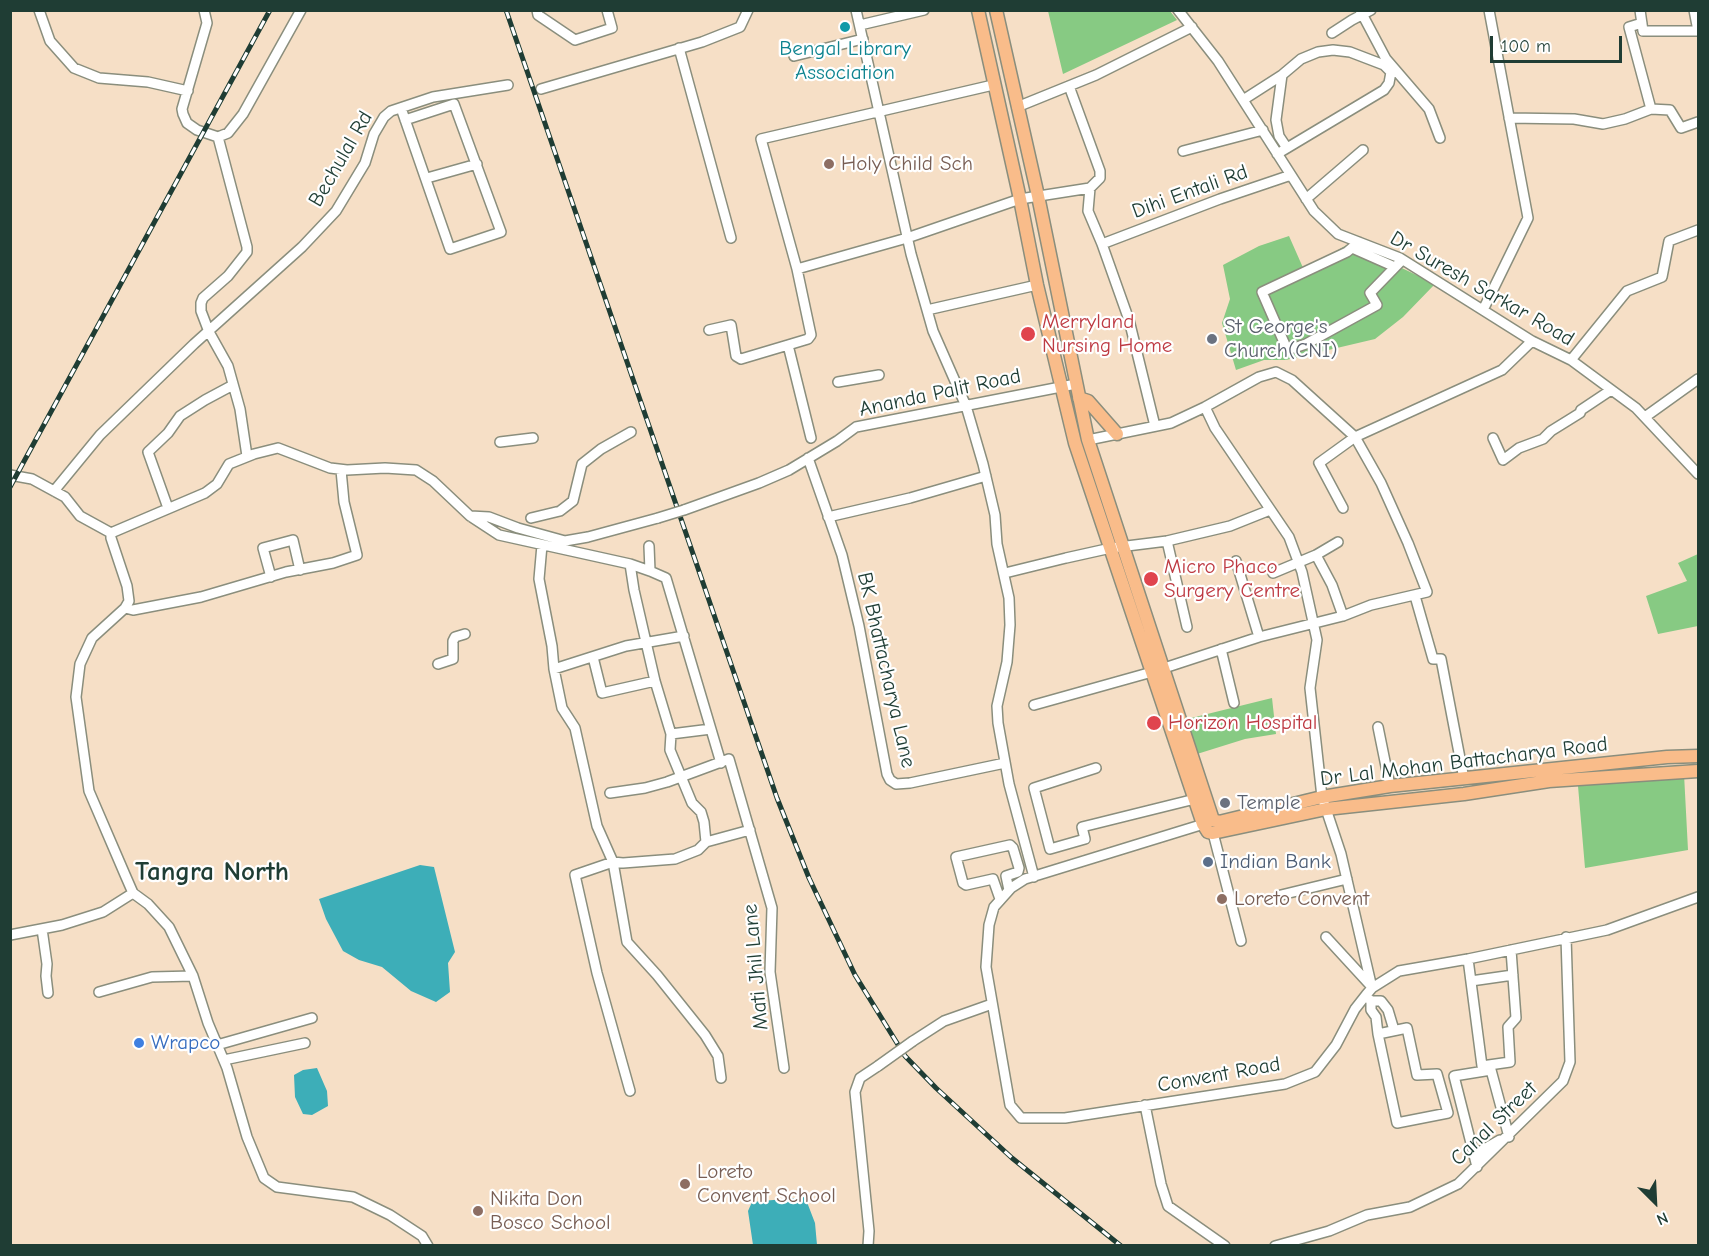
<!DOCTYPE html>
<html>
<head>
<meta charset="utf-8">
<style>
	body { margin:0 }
	#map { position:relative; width:1709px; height:1256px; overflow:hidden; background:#f6dfc6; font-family:"Comic Neue",sans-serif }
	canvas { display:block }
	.frame { position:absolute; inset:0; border:12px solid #1f3d34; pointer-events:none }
	.north { position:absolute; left:1625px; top:1172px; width:60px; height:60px; -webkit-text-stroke:4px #fff; paint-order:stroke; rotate:156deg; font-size:16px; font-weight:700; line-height:24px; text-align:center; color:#1f3d34 }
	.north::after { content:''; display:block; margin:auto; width:21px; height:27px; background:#1f3d34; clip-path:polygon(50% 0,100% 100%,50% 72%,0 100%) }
	.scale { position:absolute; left:1490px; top:36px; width:132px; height:27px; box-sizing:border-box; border:3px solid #1f3d34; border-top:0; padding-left:8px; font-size:18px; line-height:21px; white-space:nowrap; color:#1f3d34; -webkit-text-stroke:4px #fff; paint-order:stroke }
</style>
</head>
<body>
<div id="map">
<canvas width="1709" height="1256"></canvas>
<div class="frame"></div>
<div class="north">N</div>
<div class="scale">100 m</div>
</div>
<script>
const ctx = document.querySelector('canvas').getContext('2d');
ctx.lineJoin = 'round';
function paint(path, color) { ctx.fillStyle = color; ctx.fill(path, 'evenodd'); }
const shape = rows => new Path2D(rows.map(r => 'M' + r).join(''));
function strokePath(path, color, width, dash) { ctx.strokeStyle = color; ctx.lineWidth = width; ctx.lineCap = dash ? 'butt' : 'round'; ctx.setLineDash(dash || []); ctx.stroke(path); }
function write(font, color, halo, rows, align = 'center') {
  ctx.font = font + ' "Comic Neue",sans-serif'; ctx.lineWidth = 4.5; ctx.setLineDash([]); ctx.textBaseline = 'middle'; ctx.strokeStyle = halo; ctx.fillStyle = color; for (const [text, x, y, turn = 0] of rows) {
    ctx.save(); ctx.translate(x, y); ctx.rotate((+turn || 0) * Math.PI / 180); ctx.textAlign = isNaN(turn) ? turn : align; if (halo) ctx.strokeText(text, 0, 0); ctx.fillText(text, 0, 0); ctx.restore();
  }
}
const green = shape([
	[1048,11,1170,11,1177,20,1063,74],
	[1289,236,1304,270,1350,243,1435,284,1403,317,1375,339,1286,360,1264,360,1236,370,1222,323,1230,299,1223,265,1259,246],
	[1698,554,1698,626,1658,634,1646,596,1687,581,1678,563],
	[1272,698,1276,734,1245,739,1197,754,1183,720],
	[1684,774,1688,850,1585,868,1578,786]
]);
const water = shape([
	[420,865,434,867,455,952,448,963,450,992,436,1002,411,991,382,967,359,960,343,951,326,919,319,899],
	[317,1068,327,1091,328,1106,312,1115,303,1114,295,1097,294,1075,303,1070],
	[805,1197,815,1223,817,1245,753,1245,748,1211,752,1202]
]);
const minor = shape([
	[39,10,50,41,74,68,99,78,148,82,188,91],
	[204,10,207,23,182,109,183,114,187,123,197,130,218,137],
	[537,10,538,15,575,40,612,28,607,10],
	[856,10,911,254,933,331,966,406,983,464,995,515,997,544,1009,598,1010,625,1007,662,997,706,998,723,1009,784,1034,877],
	[1178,10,1218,61,1314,211,1338,234,1400,258,1532,341,1571,360,1636,408,1698,474],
	[1360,10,1386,59,1429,109,1440,138],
	[1640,10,1643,31,1698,31],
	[1694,10,1698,31],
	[1642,23,1629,27,1651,109],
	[860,25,924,10],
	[1332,33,1352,20,1371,10],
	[679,48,731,238],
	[794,56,863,39],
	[1282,75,1276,120,1279,136,1287,148],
	[993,85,761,139,797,269,907,238,1020,199,1090,188,1088,211,1102,244,1129,320,1155,426],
	[1069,86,1100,171,1100,178,1090,188],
	[541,89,702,42,740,27,748,10],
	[1243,100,1282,75,1301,59,1318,52,1333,50,1350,52,1384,65,1391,72,1389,83,1384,90,1277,154],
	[1017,107,1096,75,1192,27],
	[401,108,450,249,501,232,454,104,405,120],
	[1509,118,1574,119,1603,124,1625,119,1651,109,1670,110,1681,128,1698,122],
	[218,137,247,247,247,252,228,276,203,298,201,303,201,311,209,332,228,366,240,409,247,456],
	[218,137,228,133,243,114,301,10],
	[1183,151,1263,130],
	[427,178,477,164],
	[1306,199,1363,150],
	[1359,242,1347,252,1262,292,1286,347,1294,348,1306,344,1377,305,1370,293,1402,260],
	[1102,244,1220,199,1291,175],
	[1352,248,1395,267],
	[797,269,811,335,808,339,788,345,811,438],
	[927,310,1037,285],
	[1483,310,1528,218,1489,10],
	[709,330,731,325,736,356,741,359,788,345],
	[1571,360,1627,291,1662,277,1669,241,1698,230],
	[838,382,879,375],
	[1205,407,1215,428,1289,537,1302,572,1317,640,1310,688,1322,797,1341,854,1372,988],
	[1645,417,1698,379],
	[1493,438,1503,460,1519,448,1543,439,1551,431,1580,413,1581,410,1611,390],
	[500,442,533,438],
	[808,458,842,555,859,626,887,774,890,780,896,784,910,783,1005,763],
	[10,475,32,479,65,497,80,516,111,533],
	[54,491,100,435,194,344,302,247,336,211,365,163,374,134,384,117,391,111,433,97,508,85],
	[168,508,148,452,168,433,180,416,205,400,233,385],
	[1343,508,1319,463,1355,437,1502,370,1532,341],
	[684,510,759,483,789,470,837,441,856,427,1076,384],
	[470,516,489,517,518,528,565,541,588,537,658,518],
	[828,517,910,498,986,476],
	[531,518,560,511,573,501,582,464,601,449,631,432],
	[1167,541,1187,627],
	[542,545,539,579,552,646,554,669,562,708,575,728,597,826,613,862,627,942,657,975,705,1035,718,1056,721,1078],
	[649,546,650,571,666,578,721,763],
	[1316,555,1332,585,1343,616],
	[1236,561,1259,637],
	[630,564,634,590,655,681,671,734,670,750,692,803,701,812,704,822,706,842],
	[1005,573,1066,558,1111,548,1167,541,1230,526,1270,510],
	[1273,573,1316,555,1338,542],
	[271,577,263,548,293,540,300,570],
	[1415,596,1433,659,1441,659,1464,779],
	[125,608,133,610,201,597,286,572,333,563,357,555,344,502,341,470],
	[1221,649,1234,703],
	[593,657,602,693,655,681],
	[438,664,453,659,453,641,455,637,465,634],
	[554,669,626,646,684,636],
	[1034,705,1152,672,1259,637,1343,616,1371,605,1427,592,1408,543,1381,483,1355,437,1292,380,1276,372,1259,377,1205,407,1171,423,1088,440],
	[1378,727,1390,786],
	[671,734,711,729],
	[1096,768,1034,788,1050,849,1085,839,1082,827,1195,799],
	[610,793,645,788,667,782,729,759,772,908,770,972,784,1068],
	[1207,823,1025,879,1011,888,994,907,989,925,986,967,1010,1105,1021,1118,1065,1118,1285,1084,1315,1072,1336,1045,1355,1009,1366,995,1372,988,1399,971,1468,959,1607,930,1698,897],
	[1213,833,1241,941],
	[1281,895,1347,879],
	[1000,899,993,879,966,885,963,883,956,857,1010,845,1013,848,1019,868,1018,872,1006,876,1009,890],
	[42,929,47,964,46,976,48,993],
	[10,935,62,925,103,912,133,893],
	[1326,937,1371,986],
	[1468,959,1482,1066,1510,1062,1508,1027,1516,1018,1511,950],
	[1471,981,1513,975],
	[99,992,152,977,193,976],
	[1367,997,1371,1001,1381,1001,1388,1010,1394,1030],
	[1371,1001,1371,1010,1376,1017,1378,1034,1397,1123,1448,1113,1437,1074,1417,1075,1407,1028,1378,1034],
	[913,1041,944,1021,992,1004],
	[217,1045,312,1018],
	[224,1060,305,1043],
	[630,1091,597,973,575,875,613,862,623,863,675,859,698,850,706,842,750,830],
	[1145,1105,1161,1184,1168,1206,1225,1246],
	[1474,1155,1500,1140],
	[1477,1167,1454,1076,1491,1070,1509,1137],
	[428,1246,422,1236,390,1215,353,1197,277,1187,264,1178,247,1137,227,1068,208,1023,193,976,169,927,148,904,133,893,126,877,89,791,76,697,80,664,92,638,125,608,129,601,127,586,111,538,111,533,205,493,217,484,229,464,254,454,278,448,330,468,347,470,385,468,416,470,433,481,470,516,499,535,630,564,650,571],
	[868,1246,869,1231,855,1092,860,1078,878,1066],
	[1275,1246,1329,1231,1367,1215,1410,1207,1458,1184,1563,1081,1570,1062,1566,937]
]);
const major = shape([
	[978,10,1020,199,1037,285,1075,443,1203,824,1208,832,1213,833,1326,809,1464,794,1549,781,1698,771],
	[996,10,1038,196,1088,440,1213,820,1219,822,1322,797,1390,786,1667,757,1698,756],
	[1079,398,1088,401,1117,434]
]);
const rail = shape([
	[506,10,777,798,809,878,855,975,905,1056,936,1088,1012,1158,1121,1246],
	[10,487,270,10]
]);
const minorBridge = shape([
	[658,518,684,510],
	[878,1066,913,1041]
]);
const markers = [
	[845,27,6,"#0f9aa8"],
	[829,164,6,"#8d6e63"],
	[1028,334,8,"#e0444e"],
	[1212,339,6,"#6b7280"],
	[1151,579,8,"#e0444e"],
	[1154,723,8,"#e0444e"],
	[1225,803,6,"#6b7280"],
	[1208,862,6,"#5c6f8a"],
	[1222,899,6,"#8d6e63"],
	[139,1043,6,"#3f7fe0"],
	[685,1184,6,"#8d6e63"],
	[478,1211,6,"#8d6e63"]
];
const cultureNames = [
	["Bengal Library",845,49],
	["Association",845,73]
];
const streetNames = [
	["Bechulal Rd",341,159,-60],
	["Dihi Entali Rd",1190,192,-20],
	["Dr Suresh Sarkar Road",1482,289,30],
	["Ananda Palit Road",940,393,-12],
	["BK Bhattacharya Lane",886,670,77],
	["Dr Lal Mohan Battacharya Road",1464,762,-7],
	["Mati Jhil Lane",756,967,-95],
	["Convent Road",1219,1075,-10],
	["Canal Street",1494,1124,-44]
];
const educationNames = [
	["Holy Child Sch",841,164],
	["Loreto Convent",1234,899],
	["Loreto",697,1172],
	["Convent School",697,1196],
	["Nikita Don",490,1199],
	["Bosco School",490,1223]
];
const healthNames = [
	["Merryland",1042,322],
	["Nursing Home",1042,346],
	["Micro Phaco",1164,567],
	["Surgery Centre",1164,591],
	["Horizon Hospital",1168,723]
];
const worshipNames = [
	["St George's",1224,327],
	["Church(CNI)",1224,351],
	["Temple",1237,803]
];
const serviceNames = [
	["Indian Bank",1220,862]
];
const shopNames = [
	["Wrapco",151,1043]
];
const districtNames = [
	["Tangra North",212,872]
];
paint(green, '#87ca83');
paint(water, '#3daeb8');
strokePath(minor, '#8a8e7d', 12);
strokePath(major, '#8a8e7d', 15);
strokePath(minor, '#fff', 9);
strokePath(major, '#f9bc8a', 12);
strokePath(rail, '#1f3d34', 5);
strokePath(rail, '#fff', 3, [9]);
strokePath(minorBridge, '#8a8e7d', 12, []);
strokePath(minorBridge, '#fff', 9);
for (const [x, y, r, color] of markers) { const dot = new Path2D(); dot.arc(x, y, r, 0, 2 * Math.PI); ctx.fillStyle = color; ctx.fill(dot); strokePath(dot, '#fff', 2); }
write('21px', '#0d838f', '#fff', cultureNames);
write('21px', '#1f3d34', '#fff', streetNames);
write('21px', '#785e54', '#fff', educationNames, 'left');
write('21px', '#be3a42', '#fff', healthNames, 'left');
write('21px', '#5b616d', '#fff', worshipNames, 'left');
write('21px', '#4e5e75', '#fff', serviceNames, 'left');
write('21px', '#366cbe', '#fff', shopNames, 'left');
write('bold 27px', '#1f3d34', '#fff', districtNames);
</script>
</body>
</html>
